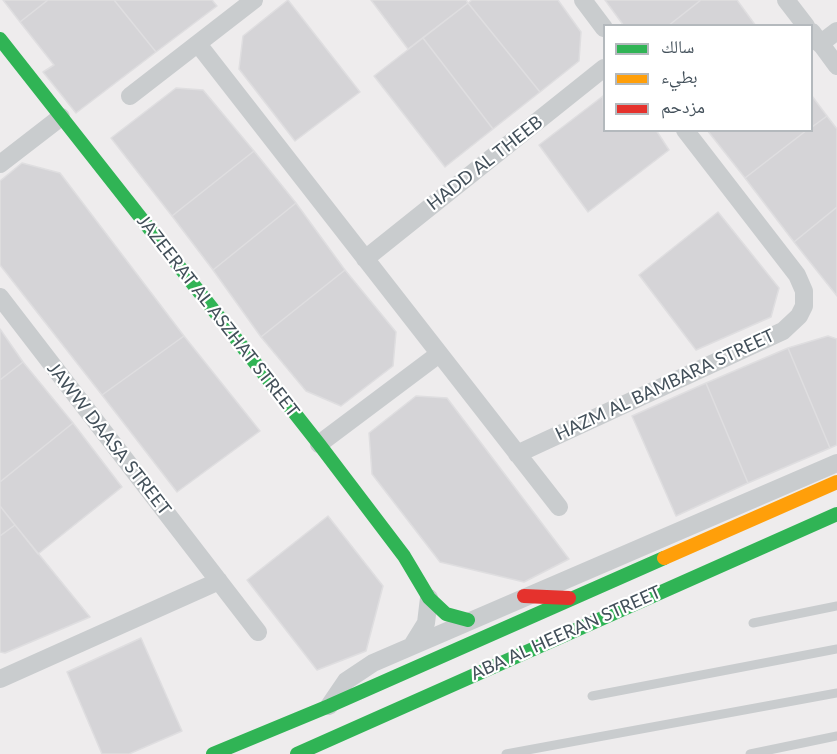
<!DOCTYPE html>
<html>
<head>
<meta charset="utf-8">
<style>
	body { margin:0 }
	#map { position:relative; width:837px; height:754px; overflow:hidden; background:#eeeced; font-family:Lato,"Noto Naskh Arabic",sans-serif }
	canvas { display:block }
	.legend { position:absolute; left:603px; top:24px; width:210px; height:108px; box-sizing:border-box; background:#fff; border:2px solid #b4b9bd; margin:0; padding:8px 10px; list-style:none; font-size:18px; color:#43505a }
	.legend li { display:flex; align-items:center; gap:12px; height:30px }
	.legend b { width:30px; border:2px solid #b4b9bd }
</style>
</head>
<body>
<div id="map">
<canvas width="837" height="754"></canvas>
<ul class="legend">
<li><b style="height:8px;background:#30b455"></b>سالك</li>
<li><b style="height:8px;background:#ff9f0a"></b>بطيء</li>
<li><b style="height:8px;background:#e5322d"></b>مزدحم</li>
</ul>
</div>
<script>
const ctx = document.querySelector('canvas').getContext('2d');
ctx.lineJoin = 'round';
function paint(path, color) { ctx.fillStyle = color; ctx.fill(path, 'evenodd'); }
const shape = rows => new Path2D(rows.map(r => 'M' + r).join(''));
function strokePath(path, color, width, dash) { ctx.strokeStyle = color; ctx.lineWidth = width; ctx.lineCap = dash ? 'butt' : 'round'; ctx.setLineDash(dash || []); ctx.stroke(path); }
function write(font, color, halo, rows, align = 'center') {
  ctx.font = font + ' Lato,sans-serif'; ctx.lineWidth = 4.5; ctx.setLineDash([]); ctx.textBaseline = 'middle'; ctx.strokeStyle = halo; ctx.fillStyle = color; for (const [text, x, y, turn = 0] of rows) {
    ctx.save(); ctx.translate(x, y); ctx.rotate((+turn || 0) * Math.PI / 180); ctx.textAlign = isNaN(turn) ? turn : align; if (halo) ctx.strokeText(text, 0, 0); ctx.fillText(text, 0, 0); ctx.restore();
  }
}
const building = shape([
	[3,0,48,0,20,22,3,0],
	[48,0,114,0,156,52,76,113,43,72,54,65,20,22,48,0],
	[114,0,212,0,217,6,156,52,114,0],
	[288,0,360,92,295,141,239,69,243,36,288,0],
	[371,0,466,0,468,3,408,49,371,0],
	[472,0,558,0,581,32,579,61,540,92,468,3,472,0],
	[605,0,701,0,668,26,624,26,605,0],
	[701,0,737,0,756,26,668,26,701,0],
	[468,3,540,92,493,129,423,38,468,3],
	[423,38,493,129,445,167,374,76,423,38],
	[176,88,203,90,254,151,172,216,111,138,176,88],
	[603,96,604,130,656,130,669,150,588,212,539,145,603,96],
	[812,96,827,116,812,127,812,96],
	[827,116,837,129,837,207,794,242,745,178,807,130,812,130,812,127,827,116],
	[707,130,807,130,745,178,707,130],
	[254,151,296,203,213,270,172,216,254,151],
	[22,163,60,173,184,336,102,395,0,265,0,181,22,163],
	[296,203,345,270,261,337,213,270,296,203],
	[837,207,837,296,794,242,837,207],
	[718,212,779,288,771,317,696,350,639,275,718,212],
	[345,270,396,332,393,366,341,406,306,391,261,337,345,270],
	[0,329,23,362,0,380,0,329],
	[184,336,260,431,177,492,102,395,184,336],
	[828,336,837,339,837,445,830,448,788,348,828,336],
	[788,348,830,448,748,483,706,383,788,348],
	[23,362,73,423,0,482,0,380,23,362],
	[706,383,748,483,676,516,632,416,706,383],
	[416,396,447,398,569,559,524,582,440,562,372,474,369,433,416,396],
	[73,423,122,487,38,554,0,506,0,482,73,423],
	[0,506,15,525,0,536,0,506],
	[328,516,383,586,366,651,317,670,247,580,328,516],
	[15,525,90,617,5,653,0,652,0,536,15,525],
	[141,638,182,731,129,754,102,754,67,672,141,638]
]);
const lane = shape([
	[753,623,837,606],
	[592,696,837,649],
	[506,754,837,693],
	[750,754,837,736]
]);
const street = shape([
	[583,0,604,28],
	[786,0,806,26],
	[812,32,837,66],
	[198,44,559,507],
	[820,44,837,31],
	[130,96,254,0],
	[0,164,61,117],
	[365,259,604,68],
	[0,297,258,632],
	[319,444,439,354],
	[517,454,783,331,799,316,804,306,804,291,797,275,685,130],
	[413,644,426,623,429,598],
	[0,679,219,581],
	[329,706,346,681,373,663,837,463]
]);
const fast = shape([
	[0,39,319,444,404,556,429,598,446,614,468,620],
	[213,754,329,706,664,558],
	[297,754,837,514]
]);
const slow = shape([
	[664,558,837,482]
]);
const jam = shape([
	[524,596,569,598]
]);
const streetNames = [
	["HADD AL THEEB",485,163,-38],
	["JAZEERAT AL ASZHAT STREET",218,316,52],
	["HAZM AL BAMBARA STREET",665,385,-25],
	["JAWW DAASA STREET",109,439,52],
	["ABA AL HEERAN STREET",566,633,-24]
];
paint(building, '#d5d4d7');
strokePath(building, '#dfdee0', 1.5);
strokePath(lane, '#c9ccce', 9);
strokePath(street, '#c9ccce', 18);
strokePath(fast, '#30b455', 14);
strokePath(slow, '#ff9f0a', 14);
strokePath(jam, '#e5322d', 14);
write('18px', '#43505a', '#fff', streetNames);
</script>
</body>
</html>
